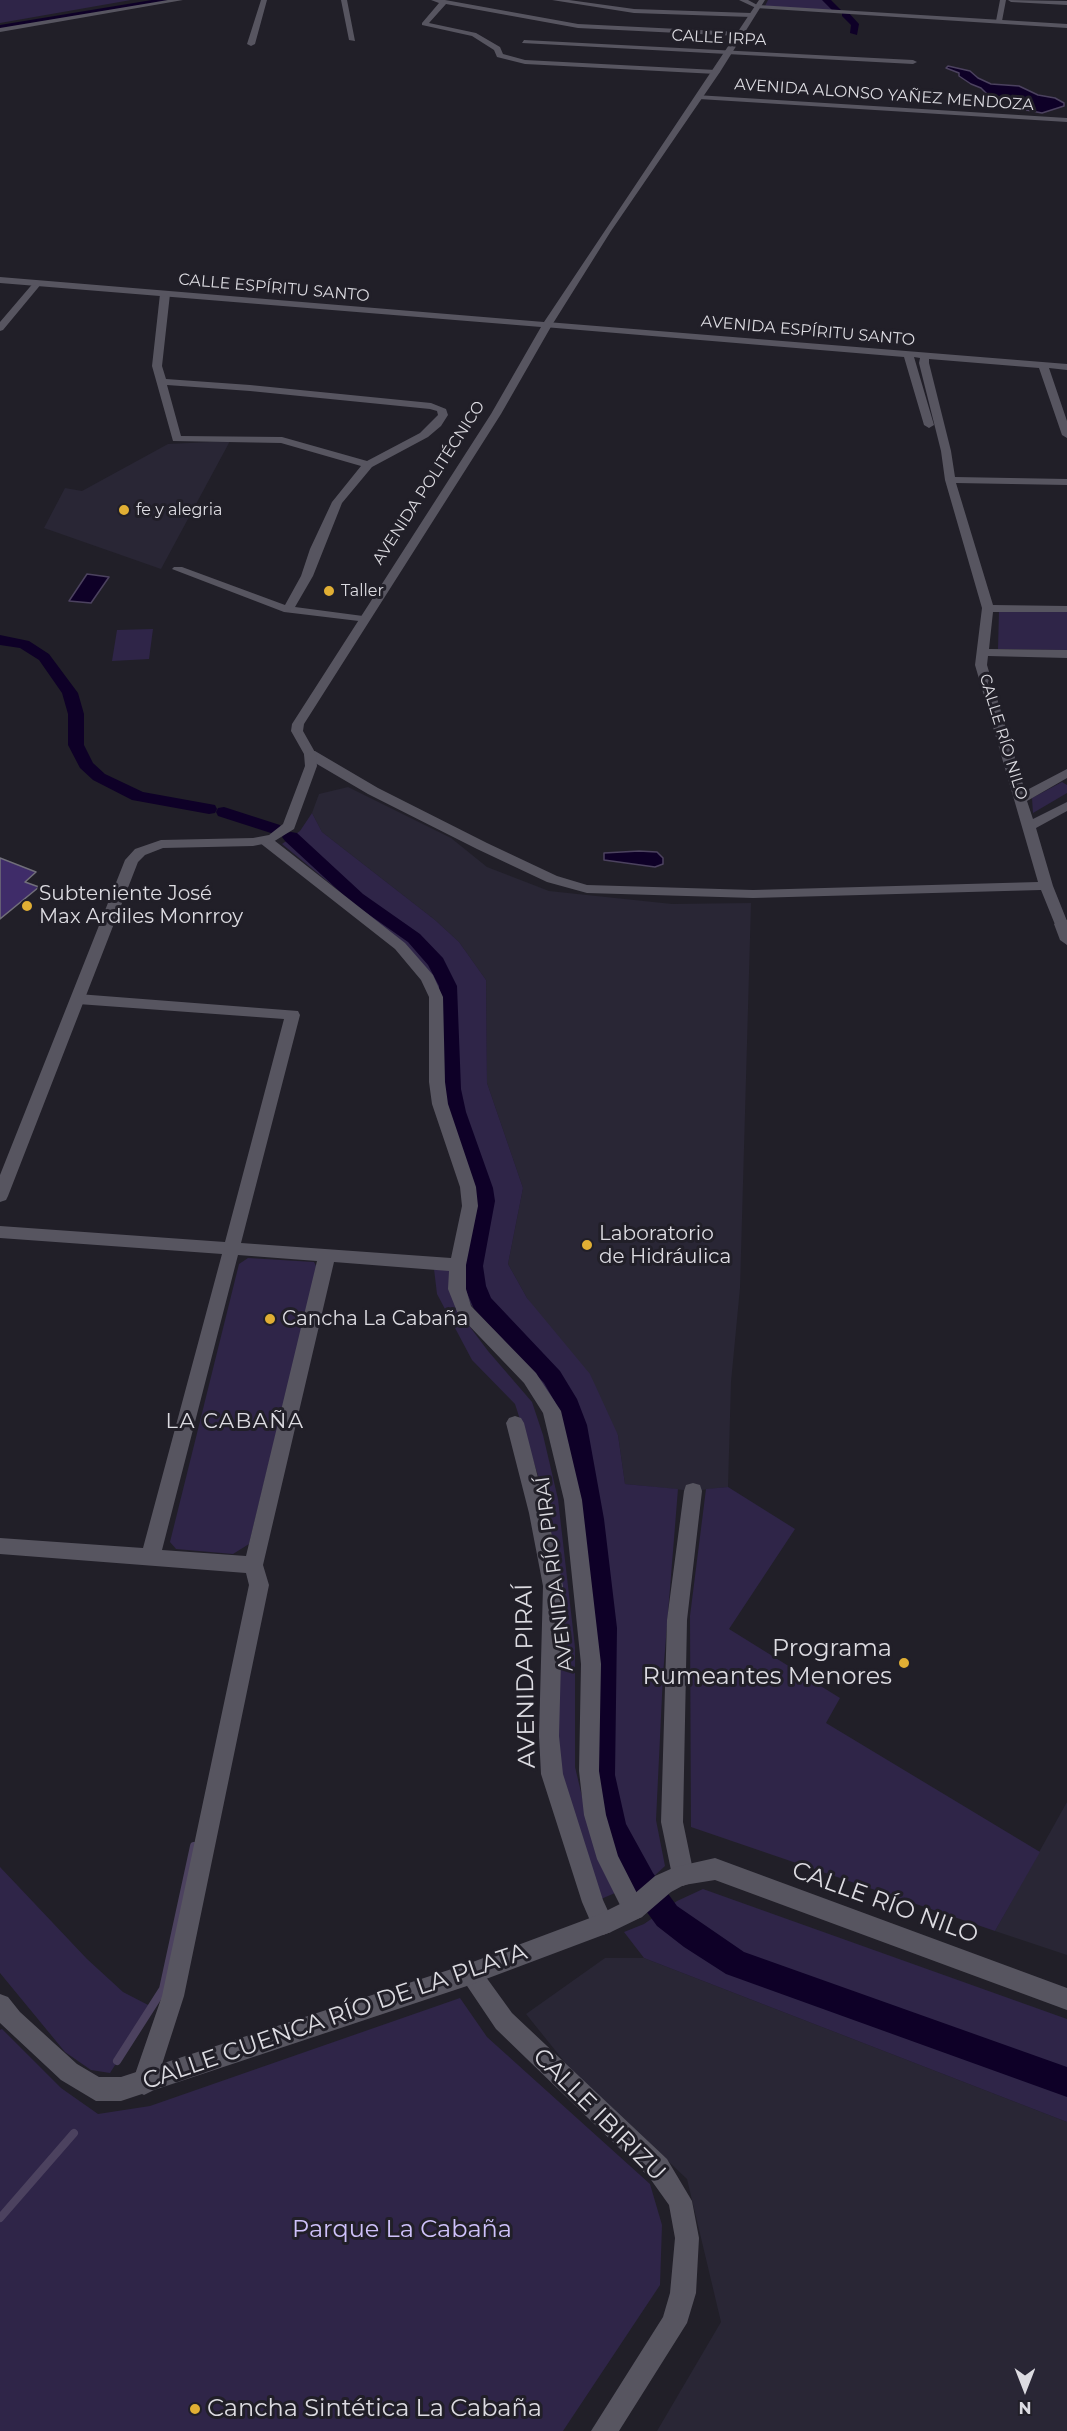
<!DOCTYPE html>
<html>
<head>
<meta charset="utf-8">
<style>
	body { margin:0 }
	#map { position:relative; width:1067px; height:2431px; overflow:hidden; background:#211f28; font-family:Montserrat,sans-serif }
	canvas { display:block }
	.north { position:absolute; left:995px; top:2359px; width:60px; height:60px; -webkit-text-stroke:4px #211f28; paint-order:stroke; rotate:180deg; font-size:16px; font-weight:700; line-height:24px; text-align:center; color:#dcdbe1 }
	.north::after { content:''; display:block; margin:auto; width:21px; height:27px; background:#dcdbe1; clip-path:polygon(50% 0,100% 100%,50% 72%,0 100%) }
</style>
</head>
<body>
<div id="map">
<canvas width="1067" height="2431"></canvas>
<div class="north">N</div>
</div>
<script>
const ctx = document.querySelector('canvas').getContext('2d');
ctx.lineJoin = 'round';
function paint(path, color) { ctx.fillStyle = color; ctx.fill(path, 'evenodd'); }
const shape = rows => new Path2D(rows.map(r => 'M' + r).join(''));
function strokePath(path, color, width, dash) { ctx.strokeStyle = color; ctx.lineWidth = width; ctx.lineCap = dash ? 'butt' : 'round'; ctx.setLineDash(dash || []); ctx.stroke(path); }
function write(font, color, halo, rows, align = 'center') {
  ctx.font = font + ' Montserrat,sans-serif'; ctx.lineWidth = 6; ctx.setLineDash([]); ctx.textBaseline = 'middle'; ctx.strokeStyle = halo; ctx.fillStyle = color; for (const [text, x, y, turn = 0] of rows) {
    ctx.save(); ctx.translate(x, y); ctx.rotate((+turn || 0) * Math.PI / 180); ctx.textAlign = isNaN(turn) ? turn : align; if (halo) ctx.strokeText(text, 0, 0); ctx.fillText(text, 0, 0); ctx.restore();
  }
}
const built = shape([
	[230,441,161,569,44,528,65,488,82,491,168,444],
	[348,787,451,838,487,867,549,891,672,904,751,903,740,1288,731,1382,728,1487,693,1491,625,1484,618,1435,527,1298,508,1264,523,1188,487,1083,486,980,459,942,435,920,322,832,312,813,319,794],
	[1067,1802,1067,1955,995,1931],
	[605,1958,644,1958,1067,2122,1067,2431,657,2431,721,2322,687,2179,571,2070,526,2014]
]);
const green = shape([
	[0,0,131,0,0,23],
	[768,0,824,0,833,11,765,6],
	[999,611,1067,612,1067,650,998,649],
	[153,629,149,659,112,661,117,630],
	[1062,782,1067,785,1067,793,1033,813,1032,798],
	[312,813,322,832,435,920,459,942,486,980,487,1083,523,1188,508,1264,527,1298,590,1374,618,1435,625,1484,678,1489,663,1675,656,1820,665,1866,636,1893,615,1852,604,1813,598,1769,581,1498,535,1374,471,1305,465,1289,465,1264,476,1211,446,1103,433,976,405,945,282,844,300,831],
	[248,1258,314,1262,317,1268,249,1544,233,1554,176,1549,170,1542,239,1264],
	[434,1269,451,1270,458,1311,488,1351,532,1402,543,1435,558,1499,575,1647,575,1767,586,1813,615,1893,601,1899,562,1775,557,1736,560,1576,542,1488,515,1404,472,1360,437,1294],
	[728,1487,795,1529,729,1629,840,1698,826,1723,1040,1852,995,1931,691,1827,690,1616,706,1489],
	[0,1867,87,1959,123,1992,152,2007,110,2073,91,2070,65,2052,0,1973],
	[703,1889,1067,2019,1067,2122,644,1958,624,1932,644,1924,677,1901],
	[460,1998,487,2037,650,2184,662,2225,660,2285,563,2431,0,2431,0,2030,2,2029,61,2088,98,2114,150,2106]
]);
const water = shape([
	[948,66,970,71,978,78,991,84,1019,86,1038,95,1055,98,1064,103,1064,106,1042,113,1021,109,1009,102,1008,98,989,96,981,88,971,84,959,76,959,73,946,68,948,66],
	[87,574,109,577,91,603,69,601,87,574],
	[639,851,657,852,663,858,663,864,655,867,604,860,604,853,639,851]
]);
const stream = shape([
	[117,2061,163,1989,194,1846],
	[0,2218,74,2133]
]);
const canal = shape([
	[152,0,171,0,0,31,0,25,152,0],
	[822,0,831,0,842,11,835,13,822,0],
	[842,12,848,12,859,24,857,35,850,33,851,25,842,16,842,12],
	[0,635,29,641,49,654,78,693,84,714,84,745,93,763,105,774,143,792,215,805,217,809,215,813,209,814,132,800,93,780,80,768,68,745,68,714,62,693,39,660,20,648,0,645,0,635],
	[224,807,280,825,283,829,280,833,274,834,218,816,216,812,218,808,224,807],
	[291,832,297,833,363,894,420,934,443,958,457,986,461,1089,466,1112,493,1188,495,1201,483,1266,486,1286,491,1298,560,1371,577,1399,587,1425,604,1519,617,1628,615,1775,626,1824,653,1873,677,1906,744,1952,1067,2067,1067,2097,726,1974,684,1947,657,1926,633,1893,599,1827,589,1775,591,1628,580,1519,563,1425,555,1402,544,1383,474,1309,464,1286,461,1266,475,1201,473,1188,446,1112,441,1089,439,986,428,965,408,942,351,902,285,841,282,837,285,833,291,832]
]);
const building = shape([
	[0,858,36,872,25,882,39,887,0,919,0,858]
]);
const minor = shape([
	[261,0,267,0,255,44,251,46,247,44,261,0],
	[341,0,347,0,355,41,349,40,341,0],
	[431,0,445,0,578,24,739,32,742,34,739,36,578,28,446,4,429,23,476,33,500,47,503,54,525,60,716,70,720,72,716,74,525,64,497,57,494,50,472,36,422,25,422,23,439,3,431,0],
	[552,0,569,0,634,9,751,13,754,15,751,17,634,13,552,0],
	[739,0,748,0,761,7,756,8,739,0],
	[1000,0,1006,0,1002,21,999,23,996,21,1000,0],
	[1008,0,1067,1,1067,5,1011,2,1008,0],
	[524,40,913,60,917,62,913,64,522,43,524,40],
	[696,95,1067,118,1067,122,699,99,696,95],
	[35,281,42,283,3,330,0,331,0,322,35,281],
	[165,291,170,294,162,366,166,379,250,385,431,403,446,409,448,415,441,426,428,437,372,467,342,503,313,576,295,607,363,616,369,620,367,622,284,612,172,569,174,567,182,567,285,605,301,576,310,549,332,502,361,466,281,443,173,441,152,366,160,294,165,291],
	[167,385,250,391,430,409,437,411,438,415,420,433,367,461,282,437,181,436,167,385],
	[547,322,1067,364,1067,370,1049,368,1067,421,1067,438,1062,435,1039,368,929,359,929,363,951,451,955,477,1067,479,1067,485,956,483,993,605,1067,606,1067,612,993,612,989,649,1067,650,1067,658,988,656,987,665,1025,791,1067,769,1067,778,1027,801,1033,819,1067,802,1067,811,1036,828,1053,886,1067,921,1066,927,1056,927,1041,890,753,898,587,893,547,882,477,849,368,794,305,757,304,754,305,751,315,751,378,788,487,843,557,876,587,885,753,890,1038,882,975,665,982,608,945,480,941,451,919,363,920,358,914,357,934,425,929,428,924,425,904,357,544,327,542,325,547,322],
	[265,836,270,837,405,943,433,975,443,997,445,1082,448,1104,476,1187,478,1206,466,1265,466,1289,471,1306,536,1373,561,1411,582,1500,601,1664,599,1771,606,1815,618,1856,645,1909,642,1917,634,1920,626,1917,597,1859,584,1815,579,1771,581,1664,564,1500,543,1413,524,1383,458,1314,448,1289,449,1271,334,1262,263,1565,269,1585,184,1996,156,2083,152,2091,144,2095,136,2091,132,2083,162,1996,249,1585,246,1573,0,1554,0,1538,143,1548,222,1254,0,1238,0,1226,225,1242,284,1019,78,1004,71,999,78,994,298,1011,300,1015,241,1243,451,1258,462,1206,460,1187,432,1104,429,1082,429,997,421,980,395,949,260,843,258,840,265,836],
	[238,1255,317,1261,246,1556,162,1550,238,1255],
	[515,1416,521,1418,524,1423,547,1513,563,1586,559,1736,563,1774,603,1900,614,1924,611,1932,603,1935,595,1932,582,1902,541,1774,539,1736,543,1586,529,1513,506,1423,509,1418,515,1416],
	[693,1483,700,1485,702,1491,687,1620,683,1822,694,1875,691,1883,683,1886,675,1883,672,1875,661,1822,667,1620,684,1491,686,1485,693,1483],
	[470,1963,478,1966,512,2013,667,2159,692,2201,699,2238,696,2293,687,2323,619,2431,591,2431,663,2317,670,2293,675,2238,669,2205,649,2177,496,2029,459,1974,462,1966,470,1963]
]);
const tertiary = shape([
	[168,0,183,0,0,32,0,28,168,0],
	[758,5,1067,24,1067,28,756,8,758,5]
]);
const secondary = shape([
	[759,0,765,0,720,72,611,231,552,325,501,414,304,724,303,731,316,754,317,766,294,829,273,842,253,846,163,848,145,855,138,862,8,1196,6,1200,0,1202,0,1175,125,860,135,849,161,840,253,838,269,835,283,824,305,766,304,754,291,731,292,724,491,414,541,327,0,283,0,277,544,322,759,0],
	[1061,919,1067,920,1067,945,1060,940,1054,924,1061,919],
	[715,1858,1067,1988,1067,2010,715,1880,684,1885,671,1892,642,1917,611,1932,470,1985,121,2101,96,2101,61,2080,0,2023,0,1994,8,1997,20,2012,77,2064,99,2077,121,2077,470,1963,598,1915,626,1901,655,1876,675,1867,715,1858]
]);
const markers = [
	[124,510,6,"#e1af34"],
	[329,591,6,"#e1af34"],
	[27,906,6,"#e1af34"],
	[587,1245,6,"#e1af34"],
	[270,1319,6,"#e1af34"],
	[904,1663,6,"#e1af34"],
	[195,2409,6,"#e1af34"]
];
const farStreetnames = [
	["CALLE IRPA",719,38,3],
	["AVENIDA ALONSO YAÑEZ MENDOZA",884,95,4],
	["CALLE ESPÍRITU SANTO",274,288,5],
	["AVENIDA ESPÍRITU SANTO",808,331,5],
	["AVENIDA POLITÉCNICO",429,483,-57],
	["CALLE RÍO NILO",1003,737,73]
];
const farPoinames = [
	["fe y alegria",136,510],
	["Taller",341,591]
];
const poiNames = [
	["Subteniente José",39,894],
	["Max Ardiles Monrroy",39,917],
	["Laboratorio",599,1234],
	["de Hidráulica",599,1257],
	["Cancha La Cabaña",282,1319]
];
const streetNames = [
	["AVENIDA RÍO PIRAÍ",555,1574,-97]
];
const neighbourhoodNames = [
	["LA CABAÑA",235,1422]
];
const nearPoinames = [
	["Programa",892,1649],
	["Rumeantes Menores",892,1677],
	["Cancha Sintética La Cabaña",207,2409,"left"]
];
const nearStreetnames = [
	["AVENIDA PIRAÍ",526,1676,-91],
	["CALLE RÍO NILO",885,1903,20],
	["CALLE CUENCA RÍO DE LA PLATA",335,2017,-19],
	["CALLE IBIRIZU",599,2115,45]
];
const nearParknames = [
	["Parque La Cabaña",402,2230]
];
paint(built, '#292635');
paint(green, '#2f2548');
paint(water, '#0e0027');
strokePath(water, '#4c425f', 1.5);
strokePath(stream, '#4c425f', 8);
paint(canal, '#0e0027');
paint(building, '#3f2c69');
strokePath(building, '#716f7a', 1.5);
paint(minor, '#575560');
paint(tertiary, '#575560');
paint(secondary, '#575560');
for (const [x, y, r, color] of markers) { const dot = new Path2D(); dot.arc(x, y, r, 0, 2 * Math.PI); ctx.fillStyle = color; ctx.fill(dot); strokePath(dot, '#211f28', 2); }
write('16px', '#dcdbe1', '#211f28', farStreetnames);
write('16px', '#dcdbe1', '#211f28', farPoinames, 'left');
write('20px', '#dcdbe1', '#211f28', poiNames, 'left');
write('20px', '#dcdbe1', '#211f28', streetNames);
ctx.letterSpacing = '1.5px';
write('21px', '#dcdbe1', '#211f28', neighbourhoodNames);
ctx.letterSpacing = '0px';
write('24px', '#dcdbe1', '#211f28', nearPoinames, 'right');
write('24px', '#dcdbe1', '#211f28', nearStreetnames);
write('24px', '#cec1fa', '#211f28', nearParknames);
</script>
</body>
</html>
